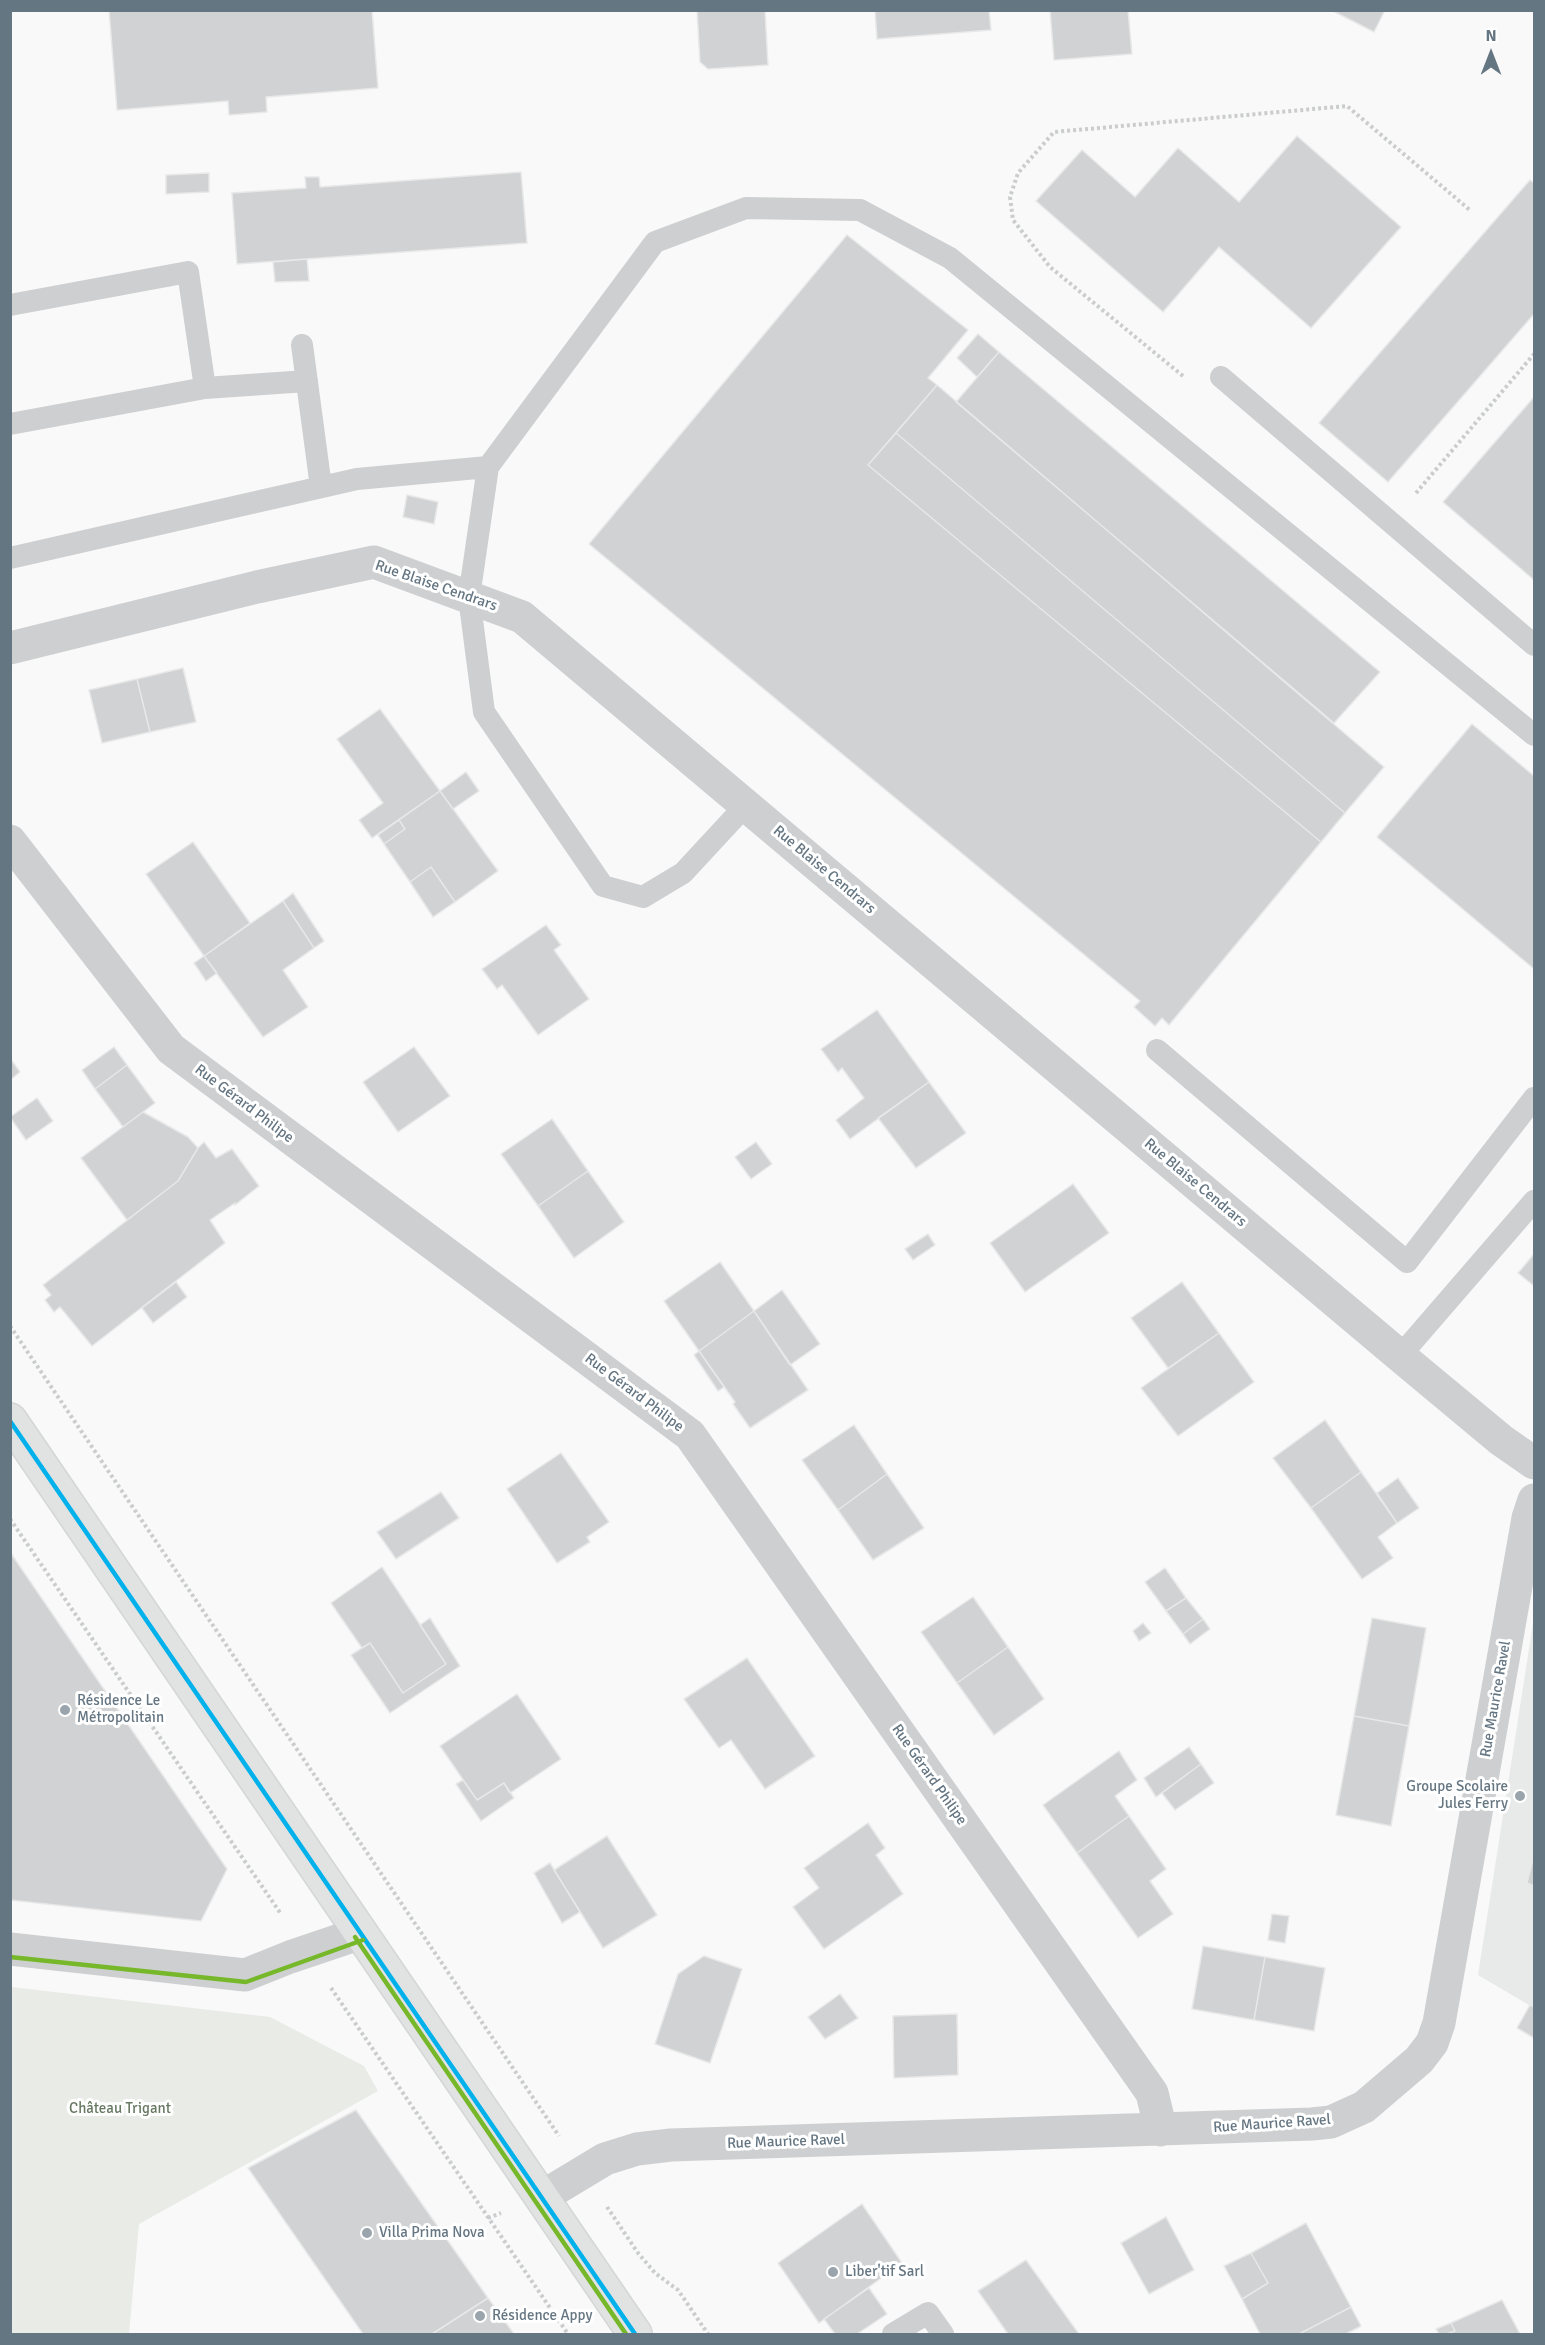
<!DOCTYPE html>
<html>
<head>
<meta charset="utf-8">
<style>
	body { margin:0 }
	#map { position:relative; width:1545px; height:2345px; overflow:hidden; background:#f9f9f9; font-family:Signika,sans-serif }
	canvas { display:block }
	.frame { position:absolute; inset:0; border:12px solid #657683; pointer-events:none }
	.north { position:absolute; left:1461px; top:24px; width:60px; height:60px; -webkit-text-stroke:4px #fff; paint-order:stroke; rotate:0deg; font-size:16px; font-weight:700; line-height:24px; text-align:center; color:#657683 }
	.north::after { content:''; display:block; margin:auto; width:21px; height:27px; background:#657683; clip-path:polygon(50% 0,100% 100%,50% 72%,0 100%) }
</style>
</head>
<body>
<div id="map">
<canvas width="1545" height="2345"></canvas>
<div class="frame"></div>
<div class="north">N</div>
</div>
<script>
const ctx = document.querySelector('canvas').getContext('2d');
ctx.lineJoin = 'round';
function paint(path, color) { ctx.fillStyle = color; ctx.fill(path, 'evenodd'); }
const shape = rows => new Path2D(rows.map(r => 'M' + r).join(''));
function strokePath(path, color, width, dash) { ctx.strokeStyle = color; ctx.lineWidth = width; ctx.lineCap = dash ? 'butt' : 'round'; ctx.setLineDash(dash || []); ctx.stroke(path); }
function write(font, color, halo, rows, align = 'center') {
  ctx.font = font + ' Signika,sans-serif'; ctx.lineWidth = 6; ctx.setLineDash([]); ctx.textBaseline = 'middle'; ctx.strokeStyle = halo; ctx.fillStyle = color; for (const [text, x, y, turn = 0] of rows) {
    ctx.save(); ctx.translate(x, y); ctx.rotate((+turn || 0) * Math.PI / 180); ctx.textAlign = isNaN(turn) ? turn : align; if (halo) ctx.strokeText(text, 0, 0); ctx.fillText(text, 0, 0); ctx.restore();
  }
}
const built = shape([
	[1534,1617,1534,2008,1478,1975]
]);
const green = shape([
	[11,1987,270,2017,364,2066,378,2091,139,2224,129,2334,11,2334]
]);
const building = shape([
	[109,10,372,10,378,88,266,97,267,112,229,115,228,101,117,110,109,10],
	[697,10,765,10,768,65,708,69,700,62,697,10],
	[875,10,989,10,991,30,877,39,875,10],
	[1050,10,1128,10,1132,54,1054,60,1050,10],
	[1331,10,1385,10,1374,32,1331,10],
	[1297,136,1401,227,1311,328,1219,247,1163,312,1036,201,1082,150,1135,197,1178,148,1239,202,1297,136],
	[521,172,527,243,237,264,232,193,306,188,305,177,319,177,320,187,521,172],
	[209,173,209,192,166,194,166,175,209,173],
	[1530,180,1534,183,1534,314,1388,482,1319,423,1530,180],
	[847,235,968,330,928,378,937,385,868,465,1321,842,1169,1025,1162,1018,1155,1026,1134,1007,1140,1001,589,544,847,235],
	[307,259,309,281,275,282,273,262,307,259],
	[978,334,999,352,977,377,957,358,978,334],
	[999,352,1380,672,1334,723,956,402,999,352],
	[937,385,1384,767,1345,813,896,433,937,385],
	[1534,397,1534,580,1443,502,1534,397],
	[896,433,1345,813,1321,842,868,465,896,433],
	[407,495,438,502,434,524,403,517,407,495],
	[183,668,196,722,150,732,137,679,183,668],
	[137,679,150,732,102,743,89,690,137,679],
	[380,709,440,791,372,838,359,820,383,803,337,739,380,709],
	[1472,724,1534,776,1534,969,1377,837,1472,724],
	[466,772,479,791,453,809,440,791,466,772],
	[440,791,498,871,455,902,431,867,410,882,384,844,405,829,399,820,440,791],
	[399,820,405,829,384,844,378,835,399,820],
	[193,842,250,923,204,956,146,874,193,842],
	[431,867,455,902,433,917,410,882,431,867],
	[293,893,324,941,314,948,283,901,293,893],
	[283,901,314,948,283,970,308,1007,263,1037,204,956,283,901],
	[546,925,561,945,554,950,589,999,538,1035,502,985,497,989,482,969,546,925],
	[204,956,217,973,206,981,194,963,204,956],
	[877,1010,929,1082,850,1139,836,1120,864,1098,842,1068,838,1072,821,1049,877,1010],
	[114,1047,127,1065,95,1089,82,1070,114,1047],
	[414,1047,450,1096,398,1132,363,1082,414,1047],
	[10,1058,20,1072,10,1080,10,1058],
	[127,1065,155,1103,123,1127,95,1089,127,1065],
	[929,1082,966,1133,916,1168,878,1118,929,1082],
	[37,1098,53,1121,26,1140,10,1117,37,1098],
	[143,1112,188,1137,198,1148,178,1181,127,1220,81,1158,143,1112],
	[552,1119,588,1171,538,1206,501,1154,552,1119],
	[204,1142,216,1158,232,1149,259,1186,235,1205,235,1203,210,1220,225,1243,92,1346,60,1307,54,1312,45,1300,51,1295,43,1285,178,1181,198,1148,204,1142],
	[756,1142,772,1164,751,1179,735,1157,756,1142],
	[588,1171,624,1222,574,1258,538,1206,588,1171],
	[1073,1184,1109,1233,1025,1292,990,1243,1073,1184],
	[928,1234,935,1245,913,1260,905,1249,928,1234],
	[1534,1254,1534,1286,1518,1273,1534,1254],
	[720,1262,754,1311,699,1351,664,1301,720,1262],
	[176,1282,187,1297,153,1323,142,1308,176,1282],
	[1182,1282,1219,1333,1168,1368,1131,1318,1182,1282],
	[782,1290,820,1344,790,1365,754,1311,782,1290],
	[754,1311,808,1390,750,1428,733,1404,735,1402,699,1351,754,1311],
	[1219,1333,1254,1382,1178,1436,1141,1388,1219,1333],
	[699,1351,724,1387,718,1391,694,1355,699,1351],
	[1325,1420,1361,1472,1311,1508,1273,1458,1325,1420],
	[854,1425,887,1474,838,1510,802,1460,854,1425],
	[561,1453,609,1522,587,1537,590,1542,557,1563,507,1489,561,1453],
	[1361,1472,1397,1523,1378,1537,1393,1558,1362,1579,1311,1508,1361,1472],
	[887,1474,924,1528,873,1560,838,1510,887,1474],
	[1398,1478,1419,1508,1397,1523,1377,1493,1398,1478],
	[441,1492,459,1518,396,1559,377,1532,441,1492],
	[10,1552,227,1869,201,1921,10,1900,10,1552],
	[382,1567,446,1664,403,1693,370,1643,362,1648,331,1603,382,1567],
	[1165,1568,1186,1598,1166,1611,1145,1582,1165,1568],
	[973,1597,1008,1647,957,1683,921,1632,973,1597],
	[1186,1598,1203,1619,1183,1634,1166,1611,1186,1598],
	[430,1618,460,1666,390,1713,351,1655,370,1643,403,1693,446,1664,420,1625,430,1618],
	[1372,1618,1426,1628,1409,1726,1354,1716,1372,1618],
	[1203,1619,1210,1629,1190,1644,1183,1634,1203,1619],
	[1143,1623,1151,1633,1139,1641,1133,1631,1143,1623],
	[1008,1647,1044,1699,994,1735,957,1683,1008,1647],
	[747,1658,815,1756,765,1789,731,1740,719,1748,684,1699,747,1658],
	[517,1694,561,1759,510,1793,504,1783,477,1800,440,1746,517,1694],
	[1354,1716,1409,1726,1391,1826,1336,1815,1354,1716],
	[1189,1747,1201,1764,1156,1797,1144,1778,1189,1747],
	[1119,1751,1137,1780,1115,1796,1129,1816,1077,1853,1043,1805,1119,1751],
	[1201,1764,1214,1783,1175,1810,1162,1793,1201,1764],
	[463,1780,477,1800,504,1783,514,1798,481,1821,456,1784,463,1780],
	[1129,1816,1166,1869,1150,1881,1173,1914,1138,1938,1077,1853,1129,1816],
	[868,1823,885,1848,876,1855,903,1894,824,1949,793,1907,819,1888,804,1868,868,1823],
	[607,1836,657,1915,603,1948,554,1870,607,1836],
	[1534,1855,1534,1886,1527,1883,1534,1855],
	[550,1863,580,1912,562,1923,534,1873,550,1863],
	[1272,1914,1289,1916,1285,1943,1268,1940,1272,1914],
	[1203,1946,1265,1957,1254,2020,1192,2009,1203,1946],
	[704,1956,742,1969,710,2063,655,2044,678,1974,704,1956],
	[1265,1957,1325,1968,1314,2031,1254,2020,1265,1957],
	[840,1994,858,2018,825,2039,808,2017,840,1994],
	[1530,2005,1534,2007,1534,2038,1517,2028,1530,2005],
	[957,2014,958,2075,894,2078,893,2016,957,2014],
	[356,2110,488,2298,432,2334,363,2334,248,2168,356,2110],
	[862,2204,902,2263,819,2323,778,2263,862,2204],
	[1166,2217,1194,2270,1149,2294,1121,2243,1166,2217],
	[1306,2223,1351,2307,1299,2334,1260,2334,1242,2299,1268,2283,1251,2253,1306,2223],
	[1251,2253,1268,2283,1242,2299,1224,2266,1251,2253],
	[1026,2260,1079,2334,1008,2334,978,2291,1026,2260],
	[869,2288,887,2314,857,2334,835,2334,824,2319,869,2288],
	[488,2298,514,2334,432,2334,488,2298],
	[1502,2300,1520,2334,1447,2334,1455,2331,1451,2323,1502,2300],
	[1351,2307,1361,2326,1346,2334,1299,2334,1351,2307],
	[1451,2323,1455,2331,1447,2334,1439,2334,1436,2329,1451,2323]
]);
const path = shape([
	[1183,376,1050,267,1013,220,1010,197,1018,173,1054,132,1347,106,1471,211],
	[1416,493,1534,354],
	[10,1326,559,2136],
	[10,1519,281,1914],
	[331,1988,568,2334],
	[607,2207,638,2253,655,2273,678,2290,708,2334],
	[488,2218,501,2213]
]);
const lane = shape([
	[10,305,188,272,205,388,10,424],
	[302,345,321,487],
	[1221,377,1534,645],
	[205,388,307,381],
	[10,558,357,479,488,467],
	[746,805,683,873,643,897,603,886,484,712,469,597,488,467,655,242,746,208,860,210,950,258,1534,735],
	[1157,1050,1407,1262,1534,1098],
	[1400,1356,1534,1201],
	[893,2334,928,2313,943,2334]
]);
const street = shape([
	[10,648,257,587,374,562,522,617,1400,1356,1501,1440,1534,1463],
	[10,841,171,1049,690,1435,1152,2093,1161,2130],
	[10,1949,245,1975,290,1957,361,1933],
	[542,2197,605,2159,637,2149,671,2145,1312,2124,1331,2122,1364,2107,1419,2060,1432,2043,1439,2023,1528,1518,1534,1500]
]);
const primary = shape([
	[10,1420,635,2334]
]);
const bus1 = shape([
	[10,1421,635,2334]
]);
const bus2 = shape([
	[355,1937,626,2334],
	[10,1957,246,1982,363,1940]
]);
const markers = [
	[65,1710,6,"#99a4ac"],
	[1520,1796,6,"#99a4ac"],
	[367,2233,6,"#99a4ac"],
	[833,2272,6,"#99a4ac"],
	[480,2316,6,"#99a4ac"]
];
const streetNames = [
	["Rue Blaise Cendrars",436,586,19],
	["Rue Blaise Cendrars",824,870,40],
	["Rue Gérard Philipe",244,1104,37],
	["Rue Blaise Cendrars",1195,1183,40],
	["Rue Gérard Philipe",634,1393,37],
	["Rue Maurice Ravel",1496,1699,-80],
	["Rue Gérard Philipe",929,1775,55],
	["Rue Maurice Ravel",1272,2124,-4],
	["Rue Maurice Ravel",786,2142,-2]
];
const poiNames = [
	["Résidence Le",77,1701],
	["Métropolitain",77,1718],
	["Groupe Scolaire",1508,1787,"right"],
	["Jules Ferry",1508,1804,"right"],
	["Villa Prima Nova",379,2233],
	["Liber'tif Sarl",845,2272],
	["Résidence Appy",492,2316]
];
const parkNames = [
	["Château Trigant",120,2109]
];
paint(built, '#e8e9e9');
paint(green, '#e8ebe6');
paint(building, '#d0d2d3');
strokePath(building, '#e8e8e8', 1.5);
strokePath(primary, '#d5d6d7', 36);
strokePath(path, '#cbcccd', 4, [3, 3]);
strokePath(lane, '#cecfd0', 22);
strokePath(street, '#cecfd0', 33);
strokePath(primary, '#e1e2e2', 33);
strokePath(bus1, '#00b1eb', 4.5);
strokePath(bus2, '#76b82a', 4.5);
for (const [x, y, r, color] of markers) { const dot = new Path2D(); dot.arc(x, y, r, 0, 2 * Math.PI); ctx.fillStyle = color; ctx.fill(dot); strokePath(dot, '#fff', 2); }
write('15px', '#657683', '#fff', streetNames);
write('15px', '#657683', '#fff', poiNames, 'left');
write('15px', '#687a64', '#fff', parkNames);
</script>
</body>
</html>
